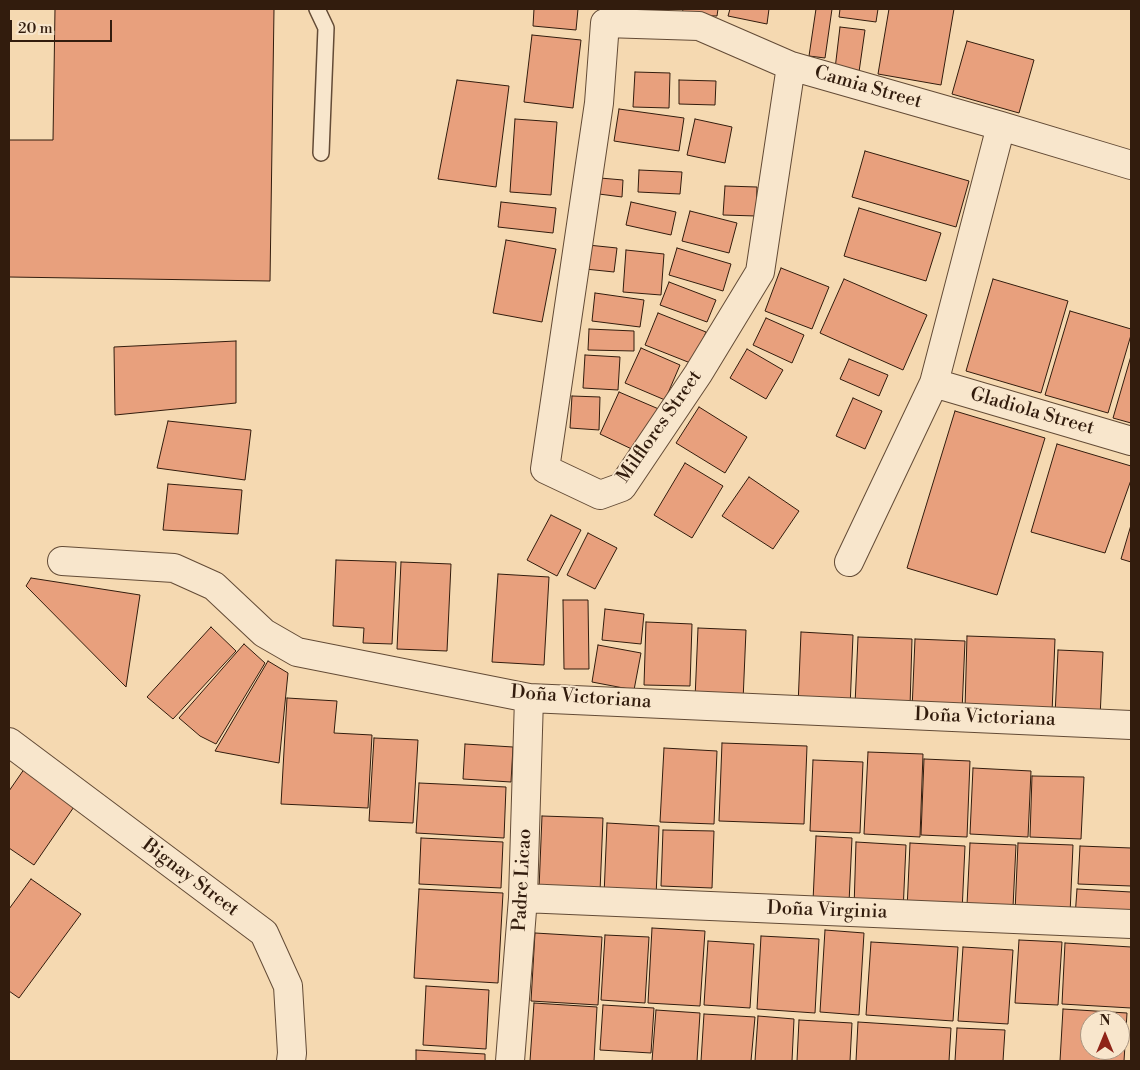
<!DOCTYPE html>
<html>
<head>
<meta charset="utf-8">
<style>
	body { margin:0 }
	#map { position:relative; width:1140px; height:1070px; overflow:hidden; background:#f5d9b1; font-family:"Libre Bodoni",serif }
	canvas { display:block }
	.frame { position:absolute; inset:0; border:10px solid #321c0d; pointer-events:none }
	.north { position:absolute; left:1080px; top:1010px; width:50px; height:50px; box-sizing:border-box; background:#f8e6cc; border:1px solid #a99580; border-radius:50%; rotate:0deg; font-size:14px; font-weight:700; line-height:20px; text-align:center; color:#321c0d }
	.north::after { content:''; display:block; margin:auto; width:18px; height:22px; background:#8f2418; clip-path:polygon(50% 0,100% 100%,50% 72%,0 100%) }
	.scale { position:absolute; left:10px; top:20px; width:102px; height:22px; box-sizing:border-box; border:2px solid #321c0d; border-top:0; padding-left:6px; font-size:15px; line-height:18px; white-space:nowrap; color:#321c0d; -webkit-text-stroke:4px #f8e6cc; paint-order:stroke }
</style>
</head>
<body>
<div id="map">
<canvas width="1140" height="1070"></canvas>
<div class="frame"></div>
<div class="north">N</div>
<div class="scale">20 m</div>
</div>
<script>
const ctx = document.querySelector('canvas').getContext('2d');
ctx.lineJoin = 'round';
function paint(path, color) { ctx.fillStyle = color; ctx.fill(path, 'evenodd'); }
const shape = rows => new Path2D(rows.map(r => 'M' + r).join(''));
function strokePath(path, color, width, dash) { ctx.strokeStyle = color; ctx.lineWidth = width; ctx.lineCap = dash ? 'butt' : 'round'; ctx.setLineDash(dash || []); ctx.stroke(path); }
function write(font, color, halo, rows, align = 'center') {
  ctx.font = font + ' "Libre Bodoni",serif'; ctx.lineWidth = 4; ctx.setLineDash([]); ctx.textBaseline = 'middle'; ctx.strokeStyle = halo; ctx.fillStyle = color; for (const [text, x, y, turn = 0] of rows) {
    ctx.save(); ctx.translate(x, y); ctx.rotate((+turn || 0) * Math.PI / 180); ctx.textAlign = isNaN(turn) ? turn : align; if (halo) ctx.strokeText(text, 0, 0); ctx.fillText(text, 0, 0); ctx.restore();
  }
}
const building = shape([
	[55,9,274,9,270,281,9,277,9,140,53,140,55,9],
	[534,9,578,9,576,30,533,26,534,9],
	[683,9,718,9,717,16,682,15,683,9],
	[730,9,769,9,767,24,728,16,730,9],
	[816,9,832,9,825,58,809,56,816,9],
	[840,9,878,9,876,22,839,17,840,9],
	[889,9,954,9,941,85,878,74,889,9],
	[840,27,865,30,859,72,835,69,840,27],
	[532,35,581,40,573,108,524,102,532,35],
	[967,41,1034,60,1019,113,952,94,967,41],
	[635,72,670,73,669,108,633,107,635,72],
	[457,80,509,86,496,187,438,179,457,80],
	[679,80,716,81,715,105,679,104,679,80],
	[619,109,684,118,679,151,614,141,619,109],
	[515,119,557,122,551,195,510,192,515,119],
	[695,119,732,127,725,163,687,155,695,119],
	[865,151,969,181,956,227,852,197,865,151],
	[639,170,682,172,680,194,638,192,639,170],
	[600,178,623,180,622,197,599,194,600,178],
	[725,186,757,187,756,216,723,215,725,186],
	[501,202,556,208,553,233,498,227,501,202],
	[631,202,676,212,671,235,626,225,631,202],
	[859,208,941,233,926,281,844,256,859,208],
	[690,211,737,223,729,253,682,241,690,211],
	[506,240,556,249,542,322,493,313,506,240],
	[588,245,617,248,614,272,585,269,588,245],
	[677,248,731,264,723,291,669,275,677,248],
	[626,250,664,254,661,295,623,292,626,250],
	[781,268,829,287,812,329,765,311,781,268],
	[844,279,927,315,903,370,820,333,844,279],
	[993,279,1068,301,1041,393,966,371,993,279],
	[669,282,716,300,707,322,660,305,669,282],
	[595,293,644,300,640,327,592,321,595,293],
	[1070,311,1131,329,1131,335,1108,413,1045,395,1070,311],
	[658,313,706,332,693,364,645,345,658,313],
	[766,318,804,335,792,363,753,345,766,318],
	[589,329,634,331,634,351,588,350,589,329],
	[236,341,236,403,115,415,114,347,236,341],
	[641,348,680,365,665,400,625,383,641,348],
	[747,349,783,370,766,399,730,378,747,349],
	[585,355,620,357,618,390,583,388,585,355],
	[1131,356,1131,423,1113,418,1131,356],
	[849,359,888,375,879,396,840,379,849,359],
	[619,392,661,410,638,452,600,434,619,392],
	[572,396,600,397,599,430,570,428,572,396],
	[853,398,882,411,865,449,836,436,853,398],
	[699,407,747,437,725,473,676,443,699,407],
	[955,411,1045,438,997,595,907,568,955,411],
	[168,421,251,430,245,480,157,468,168,421],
	[1057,444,1131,466,1131,480,1105,553,1031,532,1057,444],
	[685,463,723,486,692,538,654,515,685,463],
	[749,477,799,511,773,549,722,516,749,477],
	[168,484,242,490,238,534,163,530,168,484],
	[551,515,581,530,557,576,527,560,551,515],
	[1131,525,1131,562,1121,559,1131,525],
	[588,533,617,548,595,589,567,575,588,533],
	[336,560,396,562,392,644,363,643,364,628,333,626,336,560],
	[401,562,451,564,447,651,397,649,401,562],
	[498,574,549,577,544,665,492,662,498,574],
	[31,578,140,595,126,687,26,586,31,578],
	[563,600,588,600,589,669,564,669,563,600],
	[605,609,644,614,641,644,602,640,605,609],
	[646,622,692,624,690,686,644,685,646,622],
	[211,627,236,651,173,719,147,697,211,627],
	[698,628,746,630,743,701,695,699,698,628],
	[801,632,853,635,850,708,798,706,801,632],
	[967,636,1055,639,1052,713,965,709,967,636],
	[858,637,912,639,910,707,855,705,858,637],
	[915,639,965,641,962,711,912,710,915,639],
	[244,644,265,663,216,744,200,736,179,718,244,644],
	[598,645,641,653,634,690,592,682,598,645],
	[1058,650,1103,652,1100,718,1055,716,1058,650],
	[268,661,288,673,279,763,215,751,268,661],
	[287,698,337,701,334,733,372,735,368,808,281,804,287,698],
	[374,738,418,740,413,823,369,821,374,738],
	[722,743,807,746,804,824,719,821,722,743],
	[465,744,513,747,511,782,463,779,465,744],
	[664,748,717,751,714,824,660,822,664,748],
	[868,752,923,754,920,837,864,834,868,752],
	[924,759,970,761,967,837,921,835,924,759],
	[813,760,863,762,860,833,810,831,813,760],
	[27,765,78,801,34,865,9,848,9,791,27,765],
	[973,768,1031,771,1028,837,970,834,973,768],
	[1032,776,1084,777,1081,839,1030,837,1032,776],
	[419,783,506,787,504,838,416,833,419,783],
	[542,816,603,818,600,892,539,889,542,816],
	[607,823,659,826,656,897,604,896,607,823],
	[663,830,714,831,712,888,661,886,663,830],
	[816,836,852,838,849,903,813,901,816,836],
	[421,838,503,842,501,888,419,884,421,838],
	[856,842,906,845,903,912,854,909,856,842],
	[910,843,965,846,962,912,907,910,910,843],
	[970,843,1016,845,1013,907,967,905,970,843],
	[1018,843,1073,845,1070,914,1015,912,1018,843],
	[1080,846,1131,848,1131,886,1078,884,1080,846],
	[31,879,81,914,19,998,9,991,9,909,31,879],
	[419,889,503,893,498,983,414,978,419,889],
	[1077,889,1131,892,1131,920,1075,917,1077,889],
	[652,928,705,931,700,1006,648,1003,652,928],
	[825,930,864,933,859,1015,820,1012,825,930],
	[535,933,602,937,598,1005,531,1001,535,933],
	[605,935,649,937,645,1003,601,1000,605,935],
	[761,936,819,939,815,1013,757,1009,761,936],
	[1019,940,1062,942,1058,1005,1015,1003,1019,940],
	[708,941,754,944,750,1008,704,1005,708,941],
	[871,942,958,947,953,1021,866,1015,871,942],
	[1065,943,1131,947,1131,1008,1062,1004,1065,943],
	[963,947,1013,950,1008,1024,958,1021,963,947],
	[426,986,489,990,486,1049,423,1045,426,986],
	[534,1003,597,1007,594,1061,530,1061,534,1003],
	[603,1005,654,1008,651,1053,600,1050,603,1005],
	[1063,1009,1127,1013,1124,1061,1060,1061,1063,1009],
	[1090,1020,1120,1020,1120,1050,1090,1050,1090,1020],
	[656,1010,700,1013,697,1061,652,1061,656,1010],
	[704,1014,755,1017,751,1061,701,1061,704,1014],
	[758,1016,794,1019,792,1061,755,1061,758,1016],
	[799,1020,852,1023,850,1061,797,1061,799,1020],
	[858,1022,951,1028,949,1061,856,1061,858,1022],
	[957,1028,1005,1030,1003,1061,955,1061,957,1028],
	[416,1050,485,1054,485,1061,416,1061,416,1050]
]);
const lane = shape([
	[317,9,326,28,321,153]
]);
const street = shape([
	[791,66,760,272,698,374,622,487,600,495,545,469,599,103,605,23,699,26,791,66,1001,126,1131,165],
	[934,383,1131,441],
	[62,561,174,568,214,586,264,633,297,652,529,698,1131,725],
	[849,562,934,383,1001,126],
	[9,742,264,933,288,986,292,1053,291,1061],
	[523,898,1131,924],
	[510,1061,523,898,529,698]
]);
const streetNames = [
	["Camia Street",868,88,16],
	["Gladiola Street",1032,412,16],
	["Milflores Street",660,427,-55],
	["Doña Victoriana",581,698,4],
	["Doña Victoriana",985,718,2],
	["Bignay Street",190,878,37],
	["Padre Licao",523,880,-87],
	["Doña Virginia",827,911,2]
];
paint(building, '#e8a07d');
strokePath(building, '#321c0d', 1);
strokePath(lane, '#634b36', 18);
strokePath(street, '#634b36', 30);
strokePath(lane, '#f8e6cc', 15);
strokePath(street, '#f8e6cc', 28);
write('19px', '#321c0d', '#f8e6cc', streetNames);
</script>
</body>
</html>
